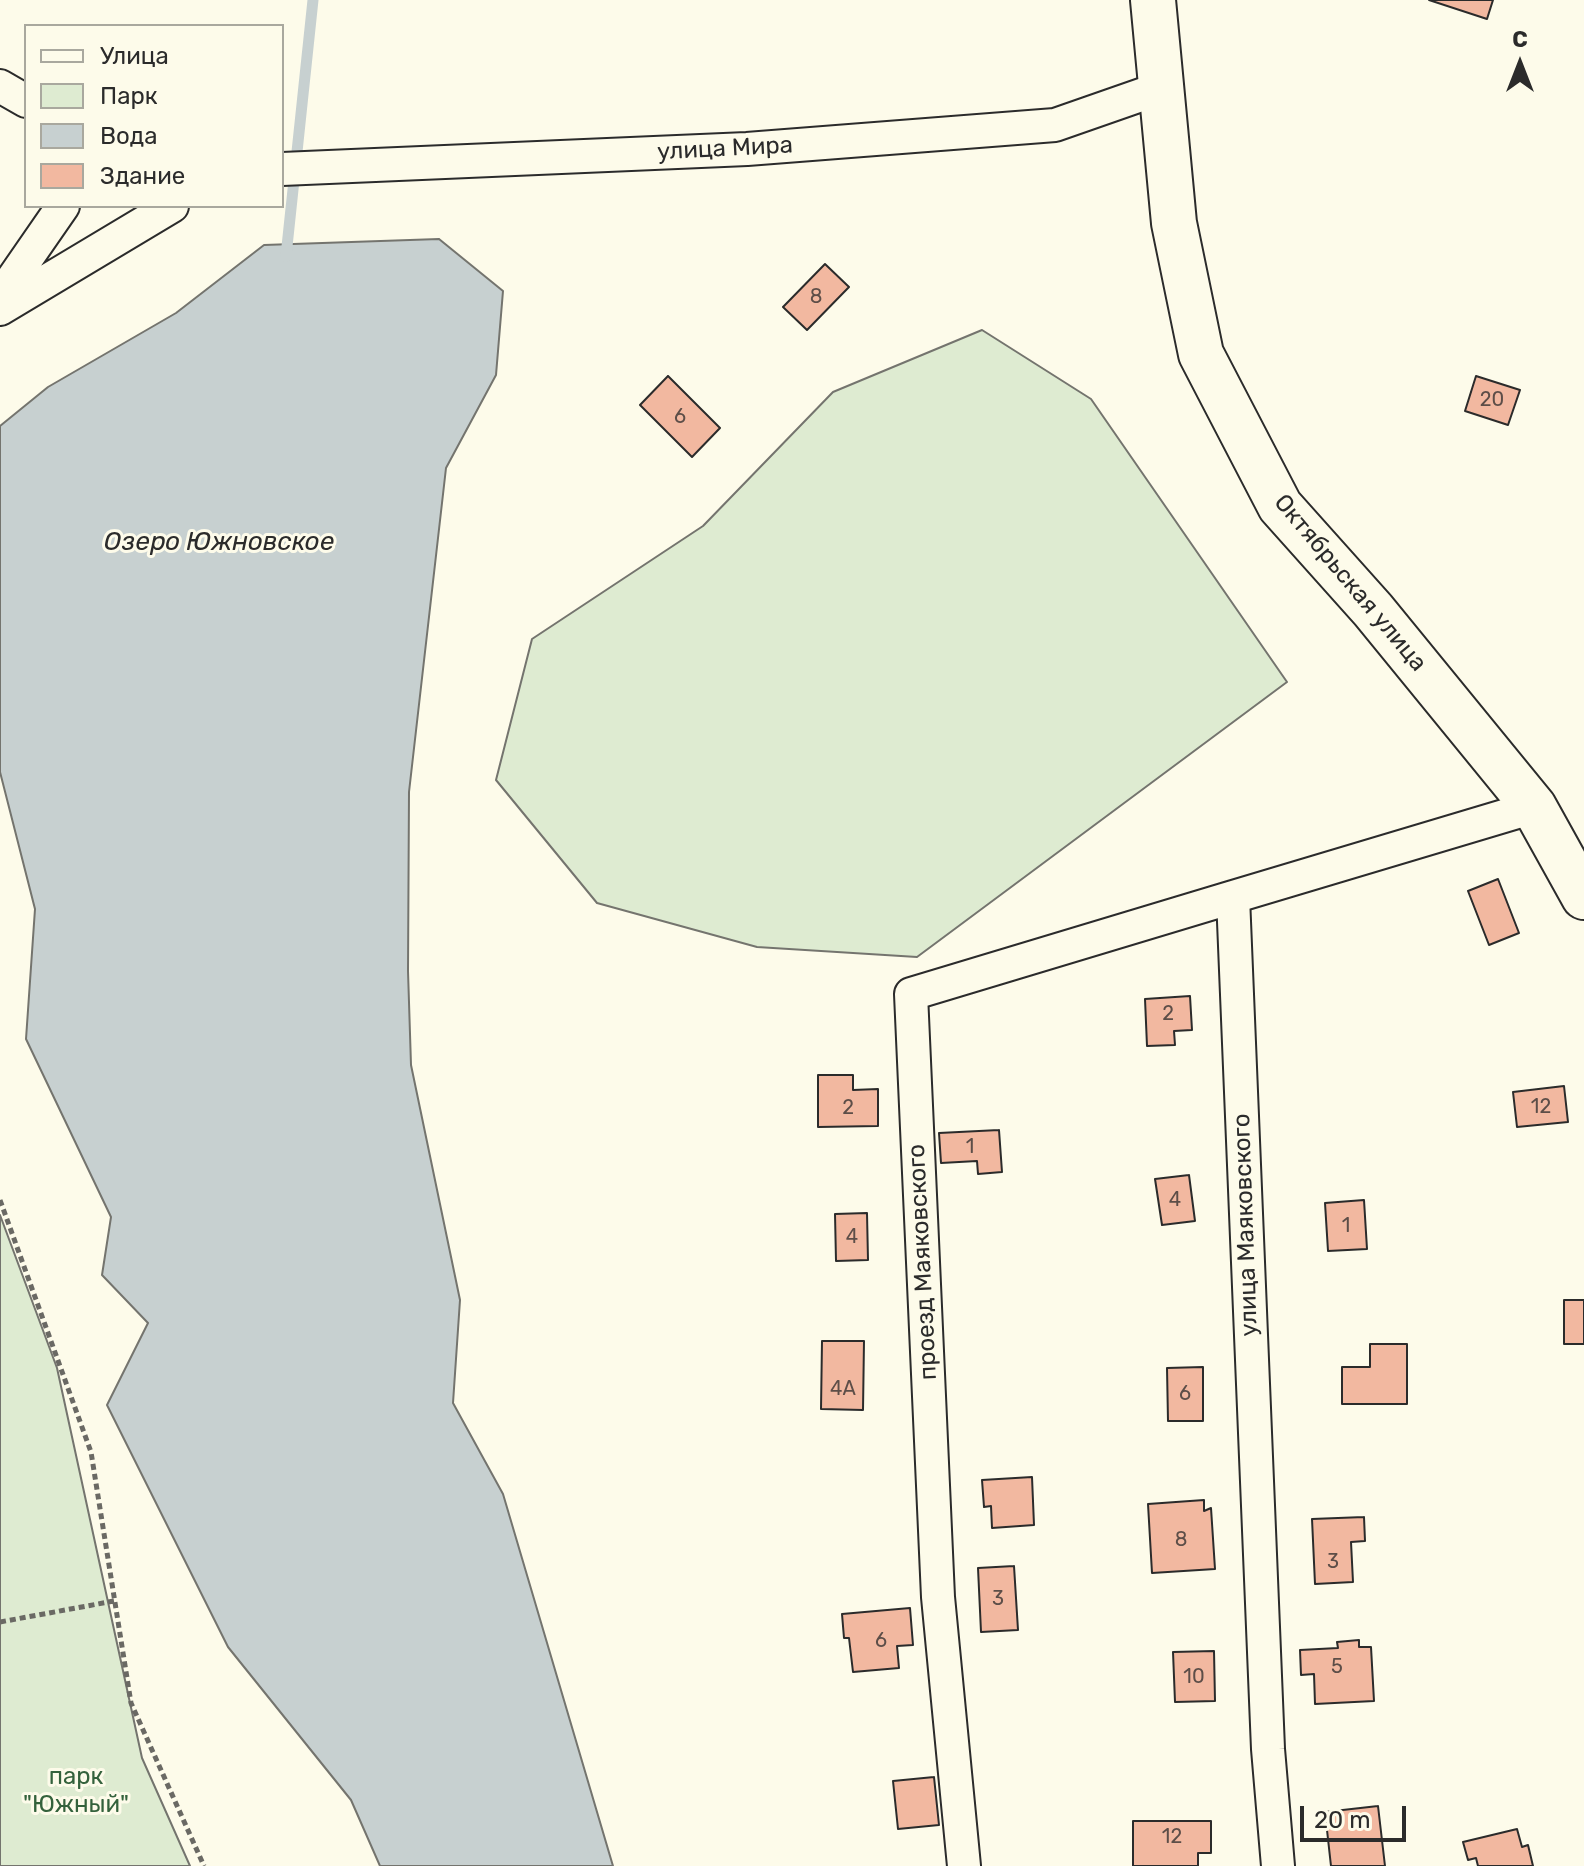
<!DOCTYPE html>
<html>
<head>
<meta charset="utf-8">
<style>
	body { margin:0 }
	#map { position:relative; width:1584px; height:1866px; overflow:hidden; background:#fdfbea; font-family:Rubik,sans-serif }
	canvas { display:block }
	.legend { position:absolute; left:24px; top:24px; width:260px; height:184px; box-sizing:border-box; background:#fdfbea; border:2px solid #a9a89e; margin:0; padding:10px 14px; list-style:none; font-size:24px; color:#2b2b2b }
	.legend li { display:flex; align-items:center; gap:16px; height:40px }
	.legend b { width:40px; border:2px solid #a9a89e }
	.north { position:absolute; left:1480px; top:24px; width:80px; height:80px; -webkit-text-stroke:6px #fdfbea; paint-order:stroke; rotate:0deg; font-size:22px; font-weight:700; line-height:32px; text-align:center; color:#2b2b2b }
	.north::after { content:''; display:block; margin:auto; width:28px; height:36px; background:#2b2b2b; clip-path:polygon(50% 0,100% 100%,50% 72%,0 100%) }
	.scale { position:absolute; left:1300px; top:1806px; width:106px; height:36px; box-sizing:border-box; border:4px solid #2b2b2b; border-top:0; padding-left:10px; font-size:24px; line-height:28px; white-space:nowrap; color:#2b2b2b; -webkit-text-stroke:6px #fdfbea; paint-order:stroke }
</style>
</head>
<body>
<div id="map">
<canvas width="1584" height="1866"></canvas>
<ul class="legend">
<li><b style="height:10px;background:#fdfbea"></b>Улица</li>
<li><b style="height:22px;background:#deebd1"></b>Парк</li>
<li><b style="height:22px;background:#c7d0d0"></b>Вода</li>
<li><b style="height:22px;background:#f2b8a0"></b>Здание</li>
</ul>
<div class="north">С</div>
<div class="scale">20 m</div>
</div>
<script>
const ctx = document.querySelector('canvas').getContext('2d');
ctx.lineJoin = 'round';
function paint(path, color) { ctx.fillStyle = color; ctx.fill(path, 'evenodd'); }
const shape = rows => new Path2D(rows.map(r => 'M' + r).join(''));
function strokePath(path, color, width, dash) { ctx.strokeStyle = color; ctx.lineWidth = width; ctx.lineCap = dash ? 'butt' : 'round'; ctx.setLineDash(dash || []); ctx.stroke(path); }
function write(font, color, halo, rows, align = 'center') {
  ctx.font = font + ' Rubik,sans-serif'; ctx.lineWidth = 6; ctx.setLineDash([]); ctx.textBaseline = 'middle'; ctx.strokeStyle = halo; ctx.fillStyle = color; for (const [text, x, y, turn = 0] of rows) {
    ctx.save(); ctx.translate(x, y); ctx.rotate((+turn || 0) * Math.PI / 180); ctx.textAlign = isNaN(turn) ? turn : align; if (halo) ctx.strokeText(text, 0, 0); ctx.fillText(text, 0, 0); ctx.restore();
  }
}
const green = shape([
	[982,330,1091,399,1287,682,917,957,757,947,597,903,496,780,532,639,703,526,833,392,982,330],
	[0,1215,57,1368,142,1758,190,1866,0,1866,0,1215]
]);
const water = shape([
	[439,239,503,291,496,375,446,468,409,792,408,971,411,1065,460,1300,453,1403,503,1494,613,1866,380,1866,351,1800,228,1647,107,1405,148,1323,102,1275,111,1217,26,1039,35,909,0,772,0,426,48,387,176,313,264,245,439,239]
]);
const stream = shape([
	[286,256,313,0]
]);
const building = shape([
	[1429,0,1493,0,1487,19,1429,0],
	[825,264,849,287,807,330,783,307,825,264],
	[668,376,720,428,692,457,640,405,668,376],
	[1476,376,1520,390,1508,425,1465,411,1476,376],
	[1498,879,1519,933,1489,945,1468,891,1498,879],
	[1190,996,1192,1030,1174,1031,1175,1045,1147,1046,1145,999,1190,996],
	[818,1075,853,1075,853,1090,878,1089,878,1126,818,1127,818,1075],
	[1564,1086,1568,1122,1517,1127,1513,1092,1564,1086],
	[999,1130,1002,1172,978,1174,977,1161,941,1163,939,1133,999,1130],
	[1189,1175,1195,1221,1162,1225,1155,1179,1189,1175],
	[1364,1200,1367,1249,1328,1251,1325,1203,1364,1200],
	[867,1213,868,1260,836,1261,835,1214,867,1213],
	[1564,1300,1584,1300,1584,1344,1564,1344,1564,1300],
	[822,1341,864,1341,863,1410,821,1409,822,1341],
	[1370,1344,1407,1344,1407,1404,1342,1404,1342,1367,1370,1367,1370,1344],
	[1203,1367,1203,1421,1168,1421,1167,1368,1203,1367],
	[1032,1477,1034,1525,992,1528,991,1506,984,1507,982,1480,1032,1477],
	[1204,1500,1204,1511,1211,1508,1215,1569,1152,1573,1148,1504,1204,1500],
	[1364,1517,1365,1541,1351,1542,1353,1582,1315,1584,1312,1519,1364,1517],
	[1014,1566,1018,1630,981,1632,978,1568,1014,1566],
	[910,1608,913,1645,897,1646,899,1668,853,1672,849,1638,844,1638,842,1614,910,1608],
	[1359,1640,1359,1647,1371,1647,1374,1701,1315,1704,1314,1674,1301,1675,1300,1650,1338,1648,1337,1642,1359,1640],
	[1214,1651,1215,1701,1175,1702,1173,1652,1214,1651],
	[934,1777,939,1825,898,1829,893,1781,934,1777],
	[1378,1806,1385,1866,1331,1866,1325,1812,1378,1806],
	[1133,1821,1211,1821,1211,1853,1198,1853,1198,1866,1133,1866,1133,1821],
	[1517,1829,1522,1847,1528,1845,1533,1866,1478,1866,1476,1858,1468,1860,1463,1842,1517,1829]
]);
const path = shape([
	[0,1200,91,1452,131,1703,204,1866],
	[0,1622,114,1601]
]);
const minor = shape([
	[0,86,26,101],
	[282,169,747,149,1055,125,1161,88],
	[0,297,63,206],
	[0,309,172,206],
	[964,1866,938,1597,911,994,1233,897],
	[1278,1866,1268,1749,1233,897,1534,807]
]);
const secondary = shape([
	[1153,0,1174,223,1201,354,1280,506,1373,610,1534,807,1584,897]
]);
const numberNames = [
	["8",816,297],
	["20",1492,400],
	["6",680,417],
	["2",1168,1014],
	["12",1541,1107],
	["2",848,1108],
	["1",970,1147],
	["4",1175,1200],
	["1",1346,1226],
	["4",852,1237],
	["4А",843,1389],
	["6",1185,1394],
	["8",1181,1540],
	["3",1333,1562],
	["3",998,1599],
	["6",881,1641],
	["5",1337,1667],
	["10",1194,1677],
	["12",1172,1837]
];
const streetNames = [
	["улица Мира",725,149,-3],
	["Октябрьская улица",1350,583,50],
	["улица Маяковского",1246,1225,-92],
	["проезд Маяковского",923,1262,-93]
];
const parkNames = [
	["парк",76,1777],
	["\"Южный\"",76,1805]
];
const waterNames = [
	["Озеро Южновское",219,542]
];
paint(green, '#deebd1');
strokePath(green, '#74746e', 2);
paint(water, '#c7d0d0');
strokePath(water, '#74746e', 2);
strokePath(stream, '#c7d0d0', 11);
paint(building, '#f2b8a0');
strokePath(building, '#2b2b2b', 2);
strokePath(minor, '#2b2b2b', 36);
strokePath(secondary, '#2b2b2b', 48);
strokePath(path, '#6a6964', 5, [6, 4]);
strokePath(minor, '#fdfbea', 32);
strokePath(secondary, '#fdfbea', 44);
write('20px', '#5d4e48', null, numberNames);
write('24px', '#2b2b2b', '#fdfbea', streetNames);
write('24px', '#34623c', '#fdfbea', parkNames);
write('italic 26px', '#2b2b2b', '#fdfbea', waterNames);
</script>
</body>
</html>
